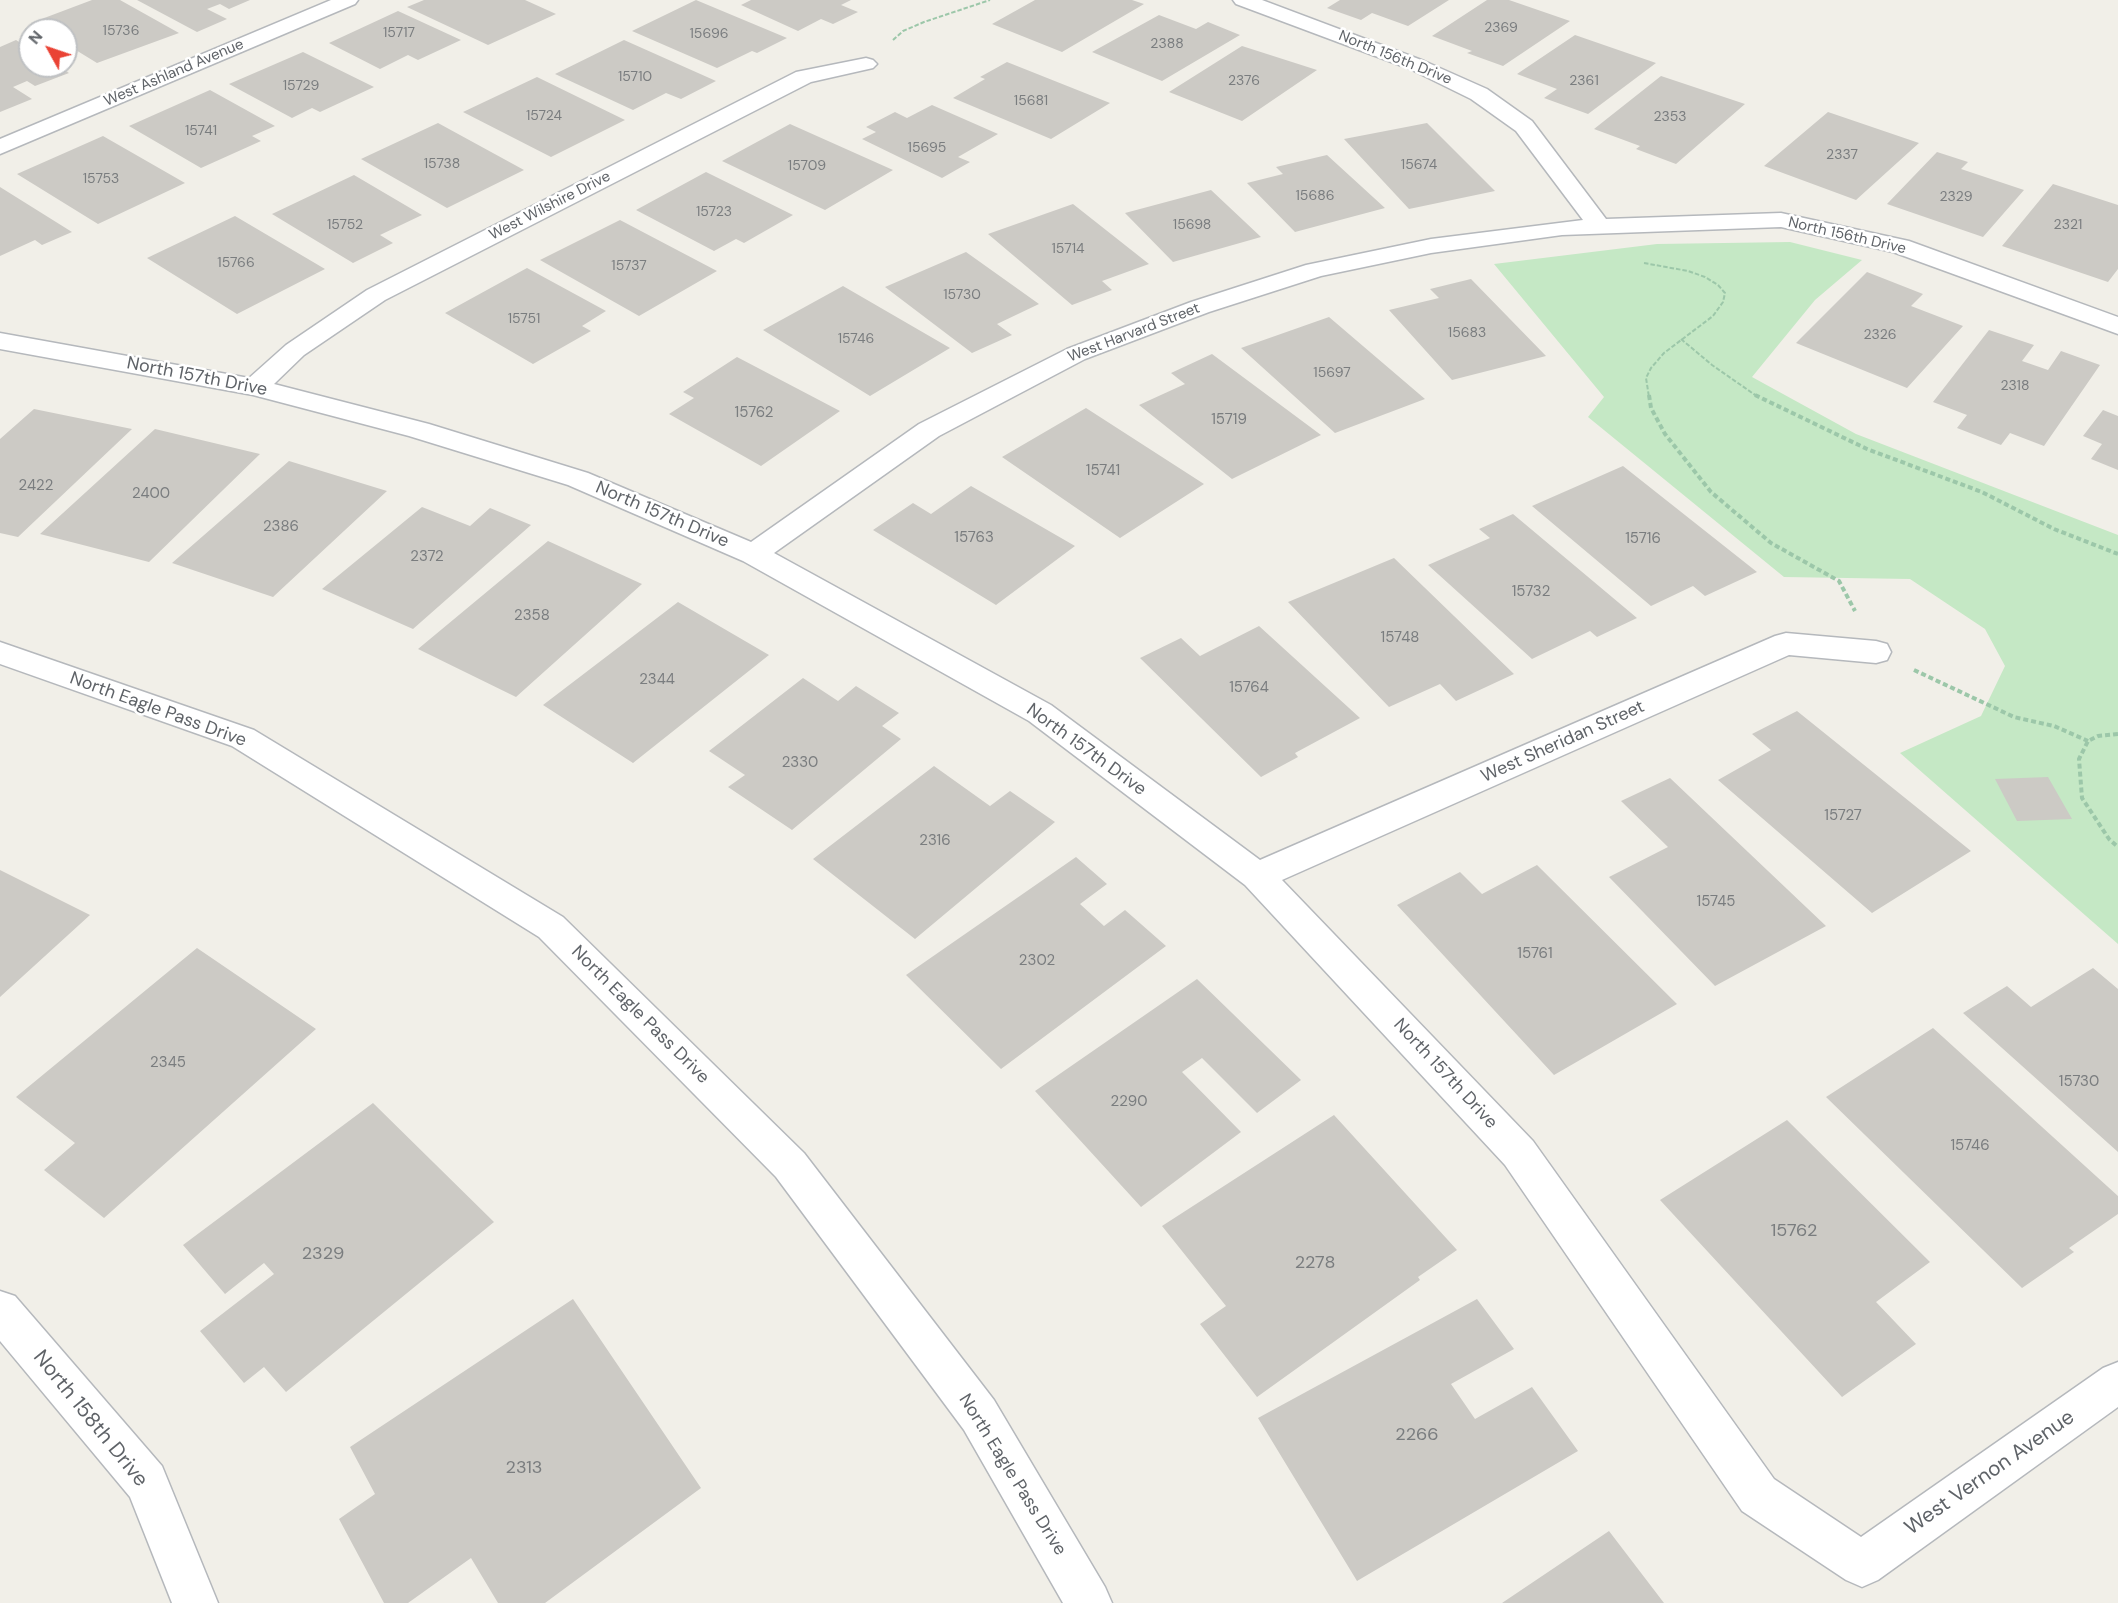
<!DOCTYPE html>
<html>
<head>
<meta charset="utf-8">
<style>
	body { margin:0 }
	#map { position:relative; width:2118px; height:1603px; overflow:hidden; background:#f1efe8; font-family:"DM Sans",sans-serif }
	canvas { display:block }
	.north { position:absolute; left:18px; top:18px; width:60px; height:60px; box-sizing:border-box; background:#fff; border:2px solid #bfc1c3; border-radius:50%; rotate:310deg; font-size:16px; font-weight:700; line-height:24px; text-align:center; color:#5f6368 }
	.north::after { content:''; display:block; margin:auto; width:21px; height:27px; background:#ea4335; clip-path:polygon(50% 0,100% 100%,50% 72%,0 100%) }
</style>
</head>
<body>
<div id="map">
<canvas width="2118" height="1603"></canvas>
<div class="north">N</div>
</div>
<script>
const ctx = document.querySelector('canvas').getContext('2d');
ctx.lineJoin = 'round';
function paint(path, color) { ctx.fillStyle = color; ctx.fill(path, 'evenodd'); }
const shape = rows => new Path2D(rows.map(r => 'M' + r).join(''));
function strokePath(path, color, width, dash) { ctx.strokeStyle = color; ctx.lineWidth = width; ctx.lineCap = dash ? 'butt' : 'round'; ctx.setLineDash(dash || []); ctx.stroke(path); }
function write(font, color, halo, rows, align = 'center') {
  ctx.font = font + ' "DM Sans",sans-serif'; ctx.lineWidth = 5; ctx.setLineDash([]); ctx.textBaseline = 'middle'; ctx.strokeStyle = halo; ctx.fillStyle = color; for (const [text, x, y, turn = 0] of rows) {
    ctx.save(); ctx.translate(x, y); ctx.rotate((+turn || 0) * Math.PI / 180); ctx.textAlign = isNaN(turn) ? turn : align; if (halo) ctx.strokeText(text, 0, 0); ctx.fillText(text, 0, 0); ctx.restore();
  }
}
const green = shape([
	[1790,242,1862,260,1815,300,1752,377,1856,434,2118,535,2118,944,1900,753,1981,716,2005,666,1985,629,1910,579,1784,577,1588,417,1604,397,1494,264,1657,244]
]);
const building = shape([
	[92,0,120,0,179,33,97,63,66,44,66,30,42,30,31,23],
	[137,0,250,0,229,9,220,4,207,9,227,19,197,32],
	[424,0,525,0,556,14,488,45,407,7],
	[696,0,787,38,757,53,752,51,717,68,632,31],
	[751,0,851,0,841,5,858,12,833,24,821,19,798,31,741,5],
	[1035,0,1132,0,1144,4,1062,52,992,24],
	[1340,0,1449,0,1408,26,1372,13,1361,20,1327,8],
	[1487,0,1509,0,1570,21,1503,66,1467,53,1472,51,1432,36],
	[398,11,461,40,418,60,408,55,380,69,329,43],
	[1159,15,1196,29,1208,22,1240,35,1162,81,1092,52],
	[1575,35,1656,63,1588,114,1544,98,1557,89,1517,74],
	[16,40,30,49,30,66,58,66,69,73,35,86,27,81,13,87,32,99,0,112,0,47],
	[624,40,716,81,681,99,666,93,633,110,555,74],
	[1242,46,1317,70,1242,121,1169,92],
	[303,52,374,87,320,112,312,108,292,118,229,84],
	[1007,62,1110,103,1051,139,953,98,985,79,980,77],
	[1661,76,1745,104,1676,164,1636,149,1640,146,1594,129],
	[537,77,625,120,551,157,463,112],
	[210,90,275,126,252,136,261,141,201,168,129,126],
	[932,105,998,134,958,157,970,162,942,178,862,139,876,132,866,127,895,112,907,118],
	[1828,112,1919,143,1856,200,1764,166],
	[438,123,524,170,447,208,361,159],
	[1427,123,1495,191,1409,209,1344,139],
	[790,124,893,170,825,210,722,161],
	[103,136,185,183,98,224,17,174],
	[1937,152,1968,162,1961,169,2024,190,1983,237,1887,204],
	[1327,155,1385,208,1295,232,1247,183,1283,174,1276,167],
	[706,172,793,215,744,243,736,239,714,251,636,210],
	[354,175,422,215,380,235,393,243,353,263,272,214],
	[2053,184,2118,205,2118,269,2108,282,2002,246],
	[0,187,72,232,42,245,35,240,0,256],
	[1211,190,1261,237,1173,262,1125,213],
	[1073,204,1149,264,1102,281,1112,290,1072,305,988,234],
	[235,216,325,269,237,314,147,258],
	[620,220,717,271,639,316,540,260],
	[966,252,1039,304,997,324,1012,335,972,353,885,287],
	[527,268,606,311,582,326,591,331,533,364,445,313],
	[1867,272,1923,294,1911,306,1963,326,1907,388,1796,343],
	[1471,279,1546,356,1452,380,1389,310,1439,298,1430,289],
	[843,286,950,348,870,396,763,330],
	[1329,317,1425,399,1335,433,1241,348],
	[1989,330,2034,345,2022,361,2048,370,2061,351,2100,365,2044,446,2010,433,2001,445,1957,428,1967,415,1933,402],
	[1212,354,1321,435,1232,479,1139,405,1185,384,1171,373],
	[737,357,840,411,761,466,669,414,694,398,683,392],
	[1086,408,1204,484,1120,538,1002,457],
	[34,409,132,429,18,537,0,533,0,439],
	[2103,410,2118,416,2118,470,2091,459,2102,444,2083,436],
	[155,429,260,454,149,562,40,534],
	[289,461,387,491,273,597,172,563],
	[1623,466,1757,572,1705,596,1693,586,1651,606,1532,506],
	[971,486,1075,546,996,605,873,530,913,503,931,514],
	[422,507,470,526,490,508,531,525,413,629,322,589],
	[1513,514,1637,618,1597,637,1590,631,1532,659,1428,565,1490,538,1479,529],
	[548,541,642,584,516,697,418,649],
	[1394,558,1514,674,1456,701,1440,684,1389,707,1288,602],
	[678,602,769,655,633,763,543,705],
	[1259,626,1360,718,1295,753,1298,757,1261,777,1140,658,1181,638,1200,656],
	[803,678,838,701,856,686,899,713,882,726,901,739,792,830,728,787,745,775,709,751],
	[1797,711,1971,851,1872,913,1718,780,1771,750,1752,734],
	[934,766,990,806,1010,791,1055,822,915,939,813,859],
	[2048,777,2072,819,2017,821,1995,779],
	[1670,778,1826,926,1715,986,1609,877,1668,847,1621,801],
	[1076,857,1107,884,1080,904,1104,926,1125,910,1166,946,1001,1069,906,975],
	[1537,865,1677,1004,1554,1075,1397,905,1460,872,1482,894],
	[0,870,90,915,0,997],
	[197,948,316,1029,104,1218,44,1170,75,1143,16,1097],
	[2093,968,2118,989,2118,1152,1963,1013,2007,986,2031,1007],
	[1197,979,1301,1080,1257,1113,1202,1058,1182,1072,1241,1132,1141,1207,1035,1091],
	[1933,1028,2118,1196,2118,1214,2069,1248,2074,1252,2022,1288,1826,1097],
	[373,1103,494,1222,286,1392,264,1367,244,1383,200,1331,274,1274,264,1263,225,1294,183,1245],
	[1334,1115,1457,1250,1418,1277,1420,1280,1257,1397,1200,1324,1226,1306,1162,1226],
	[1787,1120,1930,1262,1876,1302,1916,1344,1842,1397,1660,1200],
	[573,1299,701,1488,545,1603,498,1603,471,1558,408,1603,384,1603,339,1519,375,1494,350,1447],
	[1477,1299,1514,1349,1451,1384,1475,1419,1532,1387,1578,1451,1357,1581,1258,1418],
	[1609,1531,1664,1603,1502,1603]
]);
const pathFar1 = shape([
	[893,40,903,31,924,22,990,0],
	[1644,263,1688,271,1705,277,1718,285,1725,293,1723,302,1713,316,1664,353,1651,368,1646,378,1649,397],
	[1681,339,1712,365,1758,397]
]);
const path = shape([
	[1649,395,1651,408,1665,434,1711,492,1771,543,1839,581,1855,611],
	[1755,395,1867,449,1982,492,2054,529,2118,554],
	[1914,670,2014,717,2054,726,2088,741],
	[2118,734,2098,736,2088,741,2079,759,2082,798,2109,839,2118,847]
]);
const minor = shape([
	[331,0,358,0,355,4,0,154,0,139,331,0],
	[1233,0,1262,0,1424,61,1487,89,1532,121,1606,219,1781,213,1909,241,2118,317,2118,334,1893,252,1781,227,1562,235,1431,253,1321,276,1209,312,1085,359,939,436,774,553,1051,705,1260,860,1775,636,1786,633,1876,641,1887,644,1891,652,1887,660,1876,663,1789,655,1282,880,1533,1141,1774,1479,1861,1537,2103,1368,2118,1362,2118,1407,1878,1580,1862,1587,1846,1580,1742,1511,1505,1165,1245,885,1029,721,743,561,568,485,409,436,253,395,0,349,0,333,249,378,286,345,367,290,796,72,866,58,873,60,877,64,873,68,811,82,385,300,304,355,274,384,429,424,588,473,751,542,919,424,1067,349,1191,302,1306,265,1431,239,1583,220,1516,131,1471,99,1410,69,1236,4,1233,0],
	[0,642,254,730,563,917,804,1153,994,1400,1105,1587,1112,1603,1063,1603,964,1430,776,1177,539,937,232,746,0,664,0,642],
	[0,1291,15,1296,162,1466,218,1603,172,1603,130,1497,0,1341,0,1291]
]);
const farNumbernames = [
	["2369",1501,28],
	["15736",121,31],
	["15717",399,33],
	["15696",709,34],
	["2388",1167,44],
	["15710",635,77],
	["2376",1244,81],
	["2361",1584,81],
	["15729",301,86],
	["15681",1031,101],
	["15724",544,116],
	["2353",1670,117],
	["15741",201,131],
	["15695",927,148],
	["2337",1842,155],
	["15738",442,164],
	["15674",1419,165],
	["15709",807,166],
	["15753",101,179],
	["15686",1315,196],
	["2329",1956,197],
	["15723",714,212],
	["15752",345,225],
	["15698",1192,225],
	["2321",2068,225],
	["15714",1068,249],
	["15766",236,263],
	["15737",629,266],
	["15730",962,295],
	["15751",524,319],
	["15683",1467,333],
	["2326",1880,335],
	["15746",856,339],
	["15697",1332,373],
	["2318",2015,386]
];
const farStreetnames = [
	["North 156th Drive",1395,58,22],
	["West Ashland Avenue",174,73,-23],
	["West Wilshire Drive",550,206,-27],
	["North 156th Drive",1847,236,13],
	["West Harvard Street",1134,333,-21]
];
const numberNames = [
	["15762",754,413],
	["15719",1229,420],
	["15741",1103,471],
	["2422",36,486],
	["2400",151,494],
	["2386",281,527],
	["15763",974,538],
	["15716",1643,539],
	["2372",427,557],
	["15732",1531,592],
	["2358",532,616],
	["15748",1400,638],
	["2344",657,680],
	["15764",1249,688],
	["2330",800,763],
	["15727",1843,816],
	["2316",935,841],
	["15745",1716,902],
	["15761",1535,954],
	["2302",1037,961],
	["2345",168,1063],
	["15730",2079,1082],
	["2290",1129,1102],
	["15746",1970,1146]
];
const streetNames = [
	["North 157th Drive",197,377,11],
	["North 157th Drive",662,515,23],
	["North Eagle Pass Drive",158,710,20],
	["West Sheridan Street",1563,742,-24],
	["North 157th Drive",1086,750,36],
	["North Eagle Pass Drive",640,1015,45],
	["North 157th Drive",1445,1074,47],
	["North Eagle Pass Drive",1012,1475,58]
];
const nearNumbernames = [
	["15762",1794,1231],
	["2329",323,1254],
	["2278",1315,1263],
	["2266",1417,1435],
	["2313",524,1468]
];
const nearStreetnames = [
	["North 158th Drive",90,1419,51],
	["West Vernon Avenue",1990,1473,-35]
];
paint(green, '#c5e8c5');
paint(building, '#cccac5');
strokePath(minor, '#b5b8bc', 3);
strokePath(pathFar1, '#9cc7a9', 2, [4.5, 2]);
strokePath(path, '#9cc7a9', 4, [5, 3]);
paint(minor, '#fff');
write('14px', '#7a7d7f', null, farNumbernames);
write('15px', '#5f6368', '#fff', farStreetnames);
write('15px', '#7a7d7f', null, numberNames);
write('18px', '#5f6368', '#fff', streetNames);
write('18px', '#7a7d7f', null, nearNumbernames);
write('21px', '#5f6368', '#fff', nearStreetnames);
</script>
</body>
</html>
